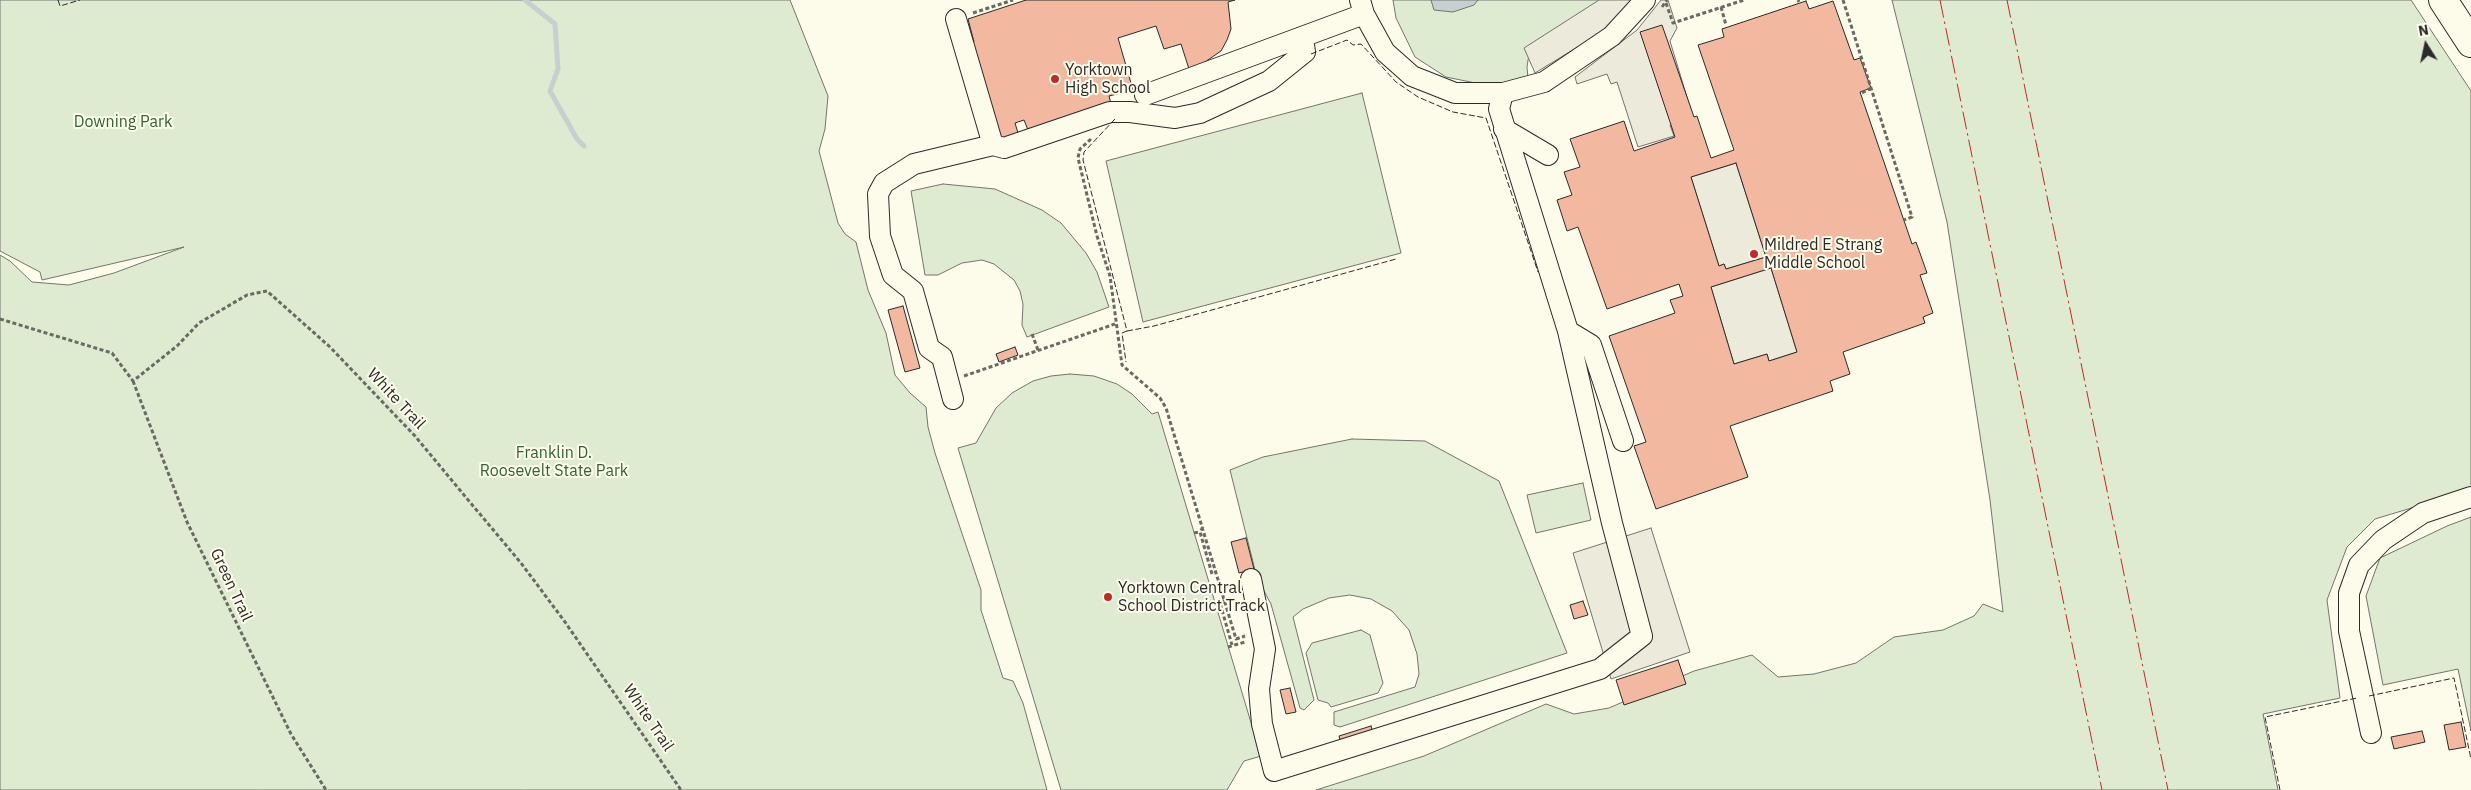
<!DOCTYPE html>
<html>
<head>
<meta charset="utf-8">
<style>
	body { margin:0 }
	#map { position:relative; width:2471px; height:790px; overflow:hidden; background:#fdfbea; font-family:"IBM Plex Sans",sans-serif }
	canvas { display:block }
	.north { position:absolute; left:2401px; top:20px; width:50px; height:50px; -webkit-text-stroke:4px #fdfbea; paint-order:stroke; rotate:350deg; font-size:14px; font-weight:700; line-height:20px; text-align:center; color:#2b2b2b }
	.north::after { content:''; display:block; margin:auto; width:18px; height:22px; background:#2b2b2b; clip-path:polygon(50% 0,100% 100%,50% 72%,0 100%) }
</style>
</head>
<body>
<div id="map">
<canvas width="2471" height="790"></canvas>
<div class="north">N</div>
</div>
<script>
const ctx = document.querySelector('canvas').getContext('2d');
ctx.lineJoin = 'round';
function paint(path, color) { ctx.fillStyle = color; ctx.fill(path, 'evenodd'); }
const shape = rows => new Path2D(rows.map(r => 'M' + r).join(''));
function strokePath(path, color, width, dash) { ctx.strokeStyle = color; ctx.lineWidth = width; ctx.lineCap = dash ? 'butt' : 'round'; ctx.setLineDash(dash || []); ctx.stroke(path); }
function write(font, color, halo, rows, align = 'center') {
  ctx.font = font + ' "IBM Plex Sans",sans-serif'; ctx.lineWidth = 4; ctx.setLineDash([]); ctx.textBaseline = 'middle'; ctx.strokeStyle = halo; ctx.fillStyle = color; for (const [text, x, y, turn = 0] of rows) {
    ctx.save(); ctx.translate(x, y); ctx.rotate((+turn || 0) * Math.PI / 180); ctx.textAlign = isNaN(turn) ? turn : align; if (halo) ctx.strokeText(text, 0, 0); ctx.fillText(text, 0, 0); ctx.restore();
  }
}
const green = shape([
	[0,0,790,0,828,96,825,129,819,151,838,223,845,234,856,242,868,290,886,333,895,375,910,393,926,407,928,427,935,453,981,590,981,610,1003,678,1013,681,1023,703,1047,790,0,790,0,255,10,261,32,282,69,285,114,273,184,247,42,280,40,272,0,251,0,0],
	[1393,0,1608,0,1530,47,1527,67,1528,78,1490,86,1446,77,1415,57,1396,18,1393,0],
	[1892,0,2411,0,2471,91,2471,490,2375,519,2347,547,2327,600,2340,698,2263,714,2278,790,1316,790,1424,756,1546,704,1574,714,1609,708,1694,671,1752,655,1778,677,1814,674,1856,663,1894,637,1943,630,1974,616,1983,604,2003,612,1990,500,1947,222,1892,0],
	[1362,93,1401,253,1143,322,1106,161,1362,93],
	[943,184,995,189,1042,210,1061,223,1086,253,1097,272,1109,307,1027,337,1022,325,1023,304,1020,291,1014,280,994,264,982,260,962,263,938,275,925,275,911,191,943,184],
	[1070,374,1094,376,1117,384,1132,394,1152,414,1158,412,1261,756,1244,761,1227,790,1061,790,958,448,976,443,996,408,1012,393,1033,381,1051,376,1070,374],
	[1352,439,1425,441,1499,481,1567,653,1340,727,1334,725,1334,712,1415,687,1419,674,1417,654,1409,630,1392,611,1371,599,1350,595,1329,598,1303,609,1293,617,1314,700,1304,710,1300,708,1271,604,1257,578,1230,470,1263,457,1352,439],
	[1583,483,1591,520,1536,533,1527,495,1583,483],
	[2471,517,2471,731,2458,669,2383,685,2366,596,2380,558,2447,526,2471,517],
	[1361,630,1370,635,1383,683,1378,693,1331,707,1328,703,1318,700,1306,653,1312,643,1361,630]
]);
const parking = shape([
	[1599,0,1638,0,1607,29,1535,73,1524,48,1599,0],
	[1661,0,1668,0,1677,28,1670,41,1693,117,1670,125,1674,136,1638,147,1617,82,1611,84,1607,74,1577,84,1575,77,1637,30,1661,0],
	[1736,163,1766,257,1726,269,1724,264,1719,266,1691,177,1736,163],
	[1771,268,1797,352,1769,361,1767,354,1734,364,1711,287,1771,268],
	[1651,528,1690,652,1611,679,1573,553,1651,528]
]);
const water = shape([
	[1431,0,1478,0,1474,5,1453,12,1434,10,1431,0]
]);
const stream = shape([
	[525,0,555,24,558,69,550,91,577,139,584,146]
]);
const building = shape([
	[1026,0,1235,0,1228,2,1231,29,1227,40,1221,51,1202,64,1189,69,1181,44,1164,49,1156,26,1118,38,1133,90,1109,96,1111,104,1028,130,1024,120,1015,123,1018,133,1000,140,968,43,974,42,968,19,1026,0],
	[1806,1,1809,9,1833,1,1854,60,1860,58,1871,88,1860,92,1912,244,1916,242,1927,273,1920,275,1933,313,1923,317,1925,323,1843,352,1850,374,1830,381,1833,391,1730,426,1748,477,1656,509,1634,446,1646,442,1609,336,1675,313,1670,300,1683,296,1679,284,1607,309,1578,227,1567,231,1557,200,1572,195,1564,172,1580,167,1570,139,1624,121,1634,151,1675,137,1640,32,1662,25,1694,117,1697,116,1711,158,1734,150,1698,45,1724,37,1722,29,1806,1],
	[1736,163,1766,257,1726,269,1724,264,1719,266,1691,177,1736,163],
	[1771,268,1797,352,1769,361,1767,354,1734,364,1711,287,1771,268],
	[903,306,920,368,905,372,888,310,903,306],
	[1015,347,1018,355,999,362,996,354,1015,347],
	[1246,538,1254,569,1239,573,1231,542,1246,538],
	[1583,601,1588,615,1574,619,1570,605,1583,601],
	[1678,660,1686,684,1624,705,1616,680,1678,660],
	[1290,688,1296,712,1286,714,1280,690,1290,688],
	[2461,722,2466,747,2449,750,2444,725,2461,722],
	[1371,726,1374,737,1342,747,1339,736,1371,726],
	[2422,731,2425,742,2394,749,2391,737,2422,731]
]);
const path = shape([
	[1798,0,1799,2],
	[1843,0,1912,217,1904,220],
	[1666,3,1673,23,1744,0],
	[1662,7,1667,0],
	[1721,7,1726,25],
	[973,13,1013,0],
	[1862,93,1871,88],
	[1091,139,1080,149,1078,158,1097,236,1110,276,1122,365,1160,398,1166,408,1236,639,1245,636],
	[0,319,112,353,133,381,177,346,199,323,247,295,267,291,330,347,415,436,474,507,521,563,565,622,681,790],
	[1032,334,1038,350],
	[964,376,1115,324],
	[133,381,187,522,291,734,326,790],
	[1203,527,1200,532,1212,574,1216,572],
	[1194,533,1200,532],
	[1225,601,1220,603,1232,645],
	[1228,647,1245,642]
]);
const minor = shape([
	[1360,0,1364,14,1385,52,1412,76,1455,93,1503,93,1544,82,1612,36,1645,0],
	[956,19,993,145],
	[1145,95,1364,14],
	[1504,129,1548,155],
	[1568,331,1591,345,1623,441],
	[953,399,942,357,929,348,913,291,893,275,880,236,878,194,884,183,914,164,993,145,1004,148,1110,112,1130,112,1175,118,1200,113,1269,81,1305,52,1303,38],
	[1251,579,1265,649,1259,689,1262,724,1274,771,1600,669,1642,636,1612,523,1568,331,1499,109,1503,93],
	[2371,733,2349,631,2349,593,2359,565,2383,540,2423,513,2471,497]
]);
const highway = shape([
	[2443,0,2471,43]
]);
const fence = shape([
	[58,0,60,6,80,0],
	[1311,54,1347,40,1353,45,1361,44,1396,82,1418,97,1453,112,1486,118,1538,272],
	[1115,119,1084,152,1083,160,1127,331,1122,333,1126,362],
	[1127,331,1154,326,1396,259],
	[2369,696,2454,678,2471,759],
	[2280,790,2265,717,2357,698]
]);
const power = shape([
	[1940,0,2102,790],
	[2007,0,2168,790]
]);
const markers = [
	[1055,79,5,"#c62828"],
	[1754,254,5,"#c62828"],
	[1108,597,5,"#c62828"]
];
const poiNames = [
	["Yorktown",1065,70],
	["High School",1065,88],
	["Mildred E Strang",1764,245],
	["Middle School",1764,263],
	["Yorktown Central",1118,588],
	["School District Track",1118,606]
];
const parkNames = [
	["Downing Park",123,122],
	["Franklin D.",554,453],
	["Roosevelt State Park",554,471]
];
const streetNames = [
	["White Trail",396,399,47],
	["Green Trail",231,585,65],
	["White Trail",648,718,56]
];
paint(green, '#deebd1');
strokePath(green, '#74746e', 1);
paint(parking, '#eceadb');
strokePath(parking, '#74746e', 1);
paint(water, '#c7d0d0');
strokePath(water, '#74746e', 1);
strokePath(stream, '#c7d0d0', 5);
paint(building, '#f2b8a0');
strokePath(building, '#2b2b2b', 1);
strokePath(minor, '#2b2b2b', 22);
strokePath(highway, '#2b2b2b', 30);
strokePath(path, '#6a6964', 3, [4, 2.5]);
strokePath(minor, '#fdfbea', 20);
strokePath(highway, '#fdfbea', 28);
strokePath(fence, '#2b2b2b', 1, [6, 2.5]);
strokePath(power, '#c62828', 1, [18, 4, 2.5, 4]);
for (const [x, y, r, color] of markers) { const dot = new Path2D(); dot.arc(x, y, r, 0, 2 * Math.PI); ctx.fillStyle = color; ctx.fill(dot); strokePath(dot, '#fdfbea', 2); }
write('16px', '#2b2b2b', '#fdfbea', poiNames, 'left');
write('16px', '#34623c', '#fdfbea', parkNames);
write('16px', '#2b2b2b', '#fdfbea', streetNames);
</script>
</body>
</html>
